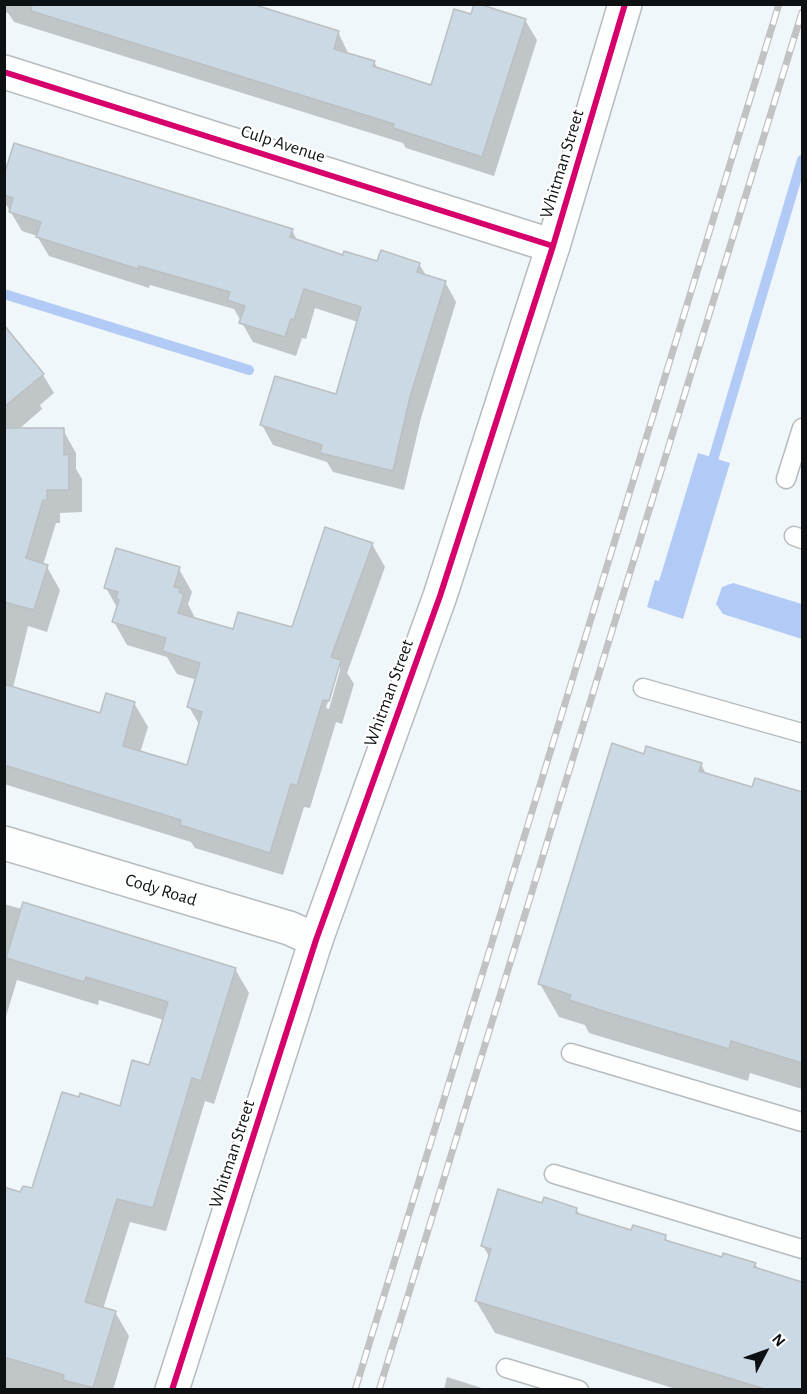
<!DOCTYPE html>
<html>
<head>
<meta charset="utf-8">
<style>
	body { margin:0 }
	#map { position:relative; width:807px; height:1394px; overflow:hidden; background:#f0f7fa; font-family:"Alegreya Sans",sans-serif }
	canvas { display:block }
	.frame { position:absolute; inset:0; border:6px solid #0d1113; pointer-events:none }
	.north { position:absolute; left:735px; top:1322px; width:60px; height:60px; -webkit-text-stroke:4px #fff; paint-order:stroke; rotate:49deg; font-size:16px; font-weight:700; line-height:24px; text-align:center; color:#0d1113 }
	.north::after { content:''; display:block; margin:auto; width:21px; height:27px; background:#0d1113; clip-path:polygon(50% 0,100% 100%,50% 72%,0 100%) }
</style>
</head>
<body>
<div id="map">
<canvas width="807" height="1394"></canvas>
<div class="frame"></div>
<div class="north">N</div>
</div>
<script>
const ctx = document.querySelector('canvas').getContext('2d');
ctx.lineJoin = 'round';
function paint(path, color) { ctx.fillStyle = color; ctx.fill(path, 'evenodd'); }
const shape = rows => new Path2D(rows.map(r => 'M' + r).join(''));
function strokePath(path, color, width, dash) { ctx.strokeStyle = color; ctx.lineWidth = width; ctx.lineCap = dash ? 'butt' : 'round'; ctx.setLineDash(dash || []); ctx.stroke(path); }
function write(font, color, halo, rows, align = 'center') {
  ctx.font = font + ' "Alegreya Sans",sans-serif'; ctx.lineWidth = 4.5; ctx.setLineDash([]); ctx.textBaseline = 'middle'; ctx.strokeStyle = halo; ctx.fillStyle = color; for (const [text, x, y, turn = 0] of rows) {
    ctx.save(); ctx.translate(x, y); ctx.rotate((+turn || 0) * Math.PI / 180); ctx.textAlign = isNaN(turn) ? turn : align; if (halo) ctx.strokeText(text, 0, 0); ctx.fillText(text, 0, 0); ctx.restore();
  }
}
const water = shape([
	[698,453,730,463,683,619,647,607,655,580,659,581],
	[733,583,802,604,802,639,723,614,716,604,722,587]
]);
const shadow = shape([
	[4,4,246,4,338,32,349,55,374,62,378,69,432,86,472,16,525,20,537,40,494,176,406,148,403,143,14,22,8,13,4,12],
	[4,180,292,230,298,242,344,257,378,263,419,264,427,277,445,282,456,302,421,418,404,490,333,472,327,462,273,445,262,425,337,396,358,322,315,308,306,339,302,338,296,356,253,342,234,309,150,285,149,288,49,256,37,236,22,231,4,201],
	[4,338,18,344,43,375,54,393,40,405,42,409,18,430,63,430,76,453,76,469,82,479,82,512,60,513,60,523,56,523,43,565,47,567,60,590,47,632,28,626,13,688,101,715,134,703,148,727,140,753,188,767,200,726,189,707,197,680,177,674,167,657,127,645,114,622,118,609,106,588,179,569,192,592,188,604,196,620,234,631,293,629,372,544,385,567,347,673,354,684,342,724,336,722,310,808,304,807,283,875,195,848,191,842,4,784],
	[340,662,340,670,329,709,326,708],
	[645,756,701,764,707,776,753,789,756,780,802,794,802,1089,750,1073,748,1081,589,1033,585,1025,559,1017,540,984],
	[4,904,235,969,249,993,214,1104,205,1101,166,1231,130,1222,103,1309,115,1312,129,1336,113,1390,4,1390,4,1244,21,1194,33,1190,80,1099,121,1108,150,1067,164,1020,99,1000,98,1005,17,980,4,1023],
	[543,1204,576,1209,581,1216,632,1232,665,1237,669,1243,723,1259,755,1264,759,1270,802,1284,802,1390,679,1390,495,1333,476,1301,490,1258,483,1246],
	[447,1377,488,1390,444,1390]
]);
const stream = shape([
	[4,294,249,370],
	[710,470,802,160]
]);
const building = shape([
	[32,4,252,4,339,31,334,49,375,61,373,66,431,85,454,9,471,14,474,4,479,4,526,19,482,157,393,128,394,124,31,11,32,4],
	[14,143,293,229,290,237,343,255,344,251,377,261,381,250,420,263,417,272,446,281,410,397,393,471,320,453,322,445,260,425,275,376,336,394,361,307,304,289,294,320,291,319,285,337,239,323,245,306,227,300,230,292,139,266,138,269,36,237,41,222,9,212,13,198,4,195,4,175,14,143],
	[4,325,44,374,4,407,4,325],
	[4,428,64,428,64,455,69,454,69,490,47,490,47,500,43,500,26,558,48,565,34,610,4,602,4,428],
	[325,527,373,543,331,657,341,660,329,701,323,700,297,786,291,784,270,853,180,825,181,820,4,765,4,684,100,713,106,693,135,702,123,746,187,765,202,712,187,707,200,663,162,651,166,638,112,622,119,600,116,598,118,592,104,588,116,548,180,567,174,587,180,588,179,592,184,594,178,613,233,629,238,612,292,627,325,527],
	[612,743,644,754,646,746,702,763,699,771,752,787,755,778,802,792,802,1063,731,1041,729,1049,622,1017,569,1000,571,995,538,984,612,743],
	[23,902,236,968,201,1081,192,1078,153,1208,117,1199,85,1302,116,1311,93,1388,63,1380,64,1375,4,1357,4,1187,20,1192,23,1186,32,1188,62,1092,79,1097,80,1093,120,1106,132,1060,149,1065,168,1002,86,977,84,982,6,958,23,902],
	[498,1189,542,1203,544,1197,577,1208,576,1213,631,1230,633,1225,666,1235,665,1240,722,1257,723,1253,756,1263,754,1267,802,1282,802,1389,765,1389,475,1301,491,1249,481,1246,498,1189]
]);
const lane = shape([
	[786,479,802,428],
	[794,536,802,539],
	[643,688,802,733],
	[571,1053,802,1122],
	[554,1174,802,1249],
	[506,1368,579,1390]
]);
const street = shape([
	[4,72,553,246],
	[4,843,289,928,316,940]
]);
const secondary = shape([
	[172,1390,316,940,440,596,553,246,625,4]
]);
const rail = shape([
	[355,1390,779,4],
	[379,1390,802,12]
]);
const cycleway = shape([
	[4,72,553,246],
	[172,1390,316,940,440,596,553,246,625,4]
]);
const streetNames = [
	["Culp Avenue",283,144,18],
	["Whitman Street",562,164,-73],
	["Whitman Street",389,693,-70],
	["Cody Road",161,890,17],
	["Whitman Street",232,1154,-72]
];
paint(water, '#b2caf6');
paint(shadow, '#0003');
strokePath(stream, '#b2caf6', 10);
paint(building, '#cad9e3');
strokePath(building, '#bbbfc2', 1.5);
strokePath(lane, '#b6bcbe', 21);
strokePath(street, '#b6bcbe', 36);
strokePath(secondary, '#b6bcbe', 36);
strokePath(lane, '#fdfefe', 18);
strokePath(street, '#fdfefe', 33);
strokePath(secondary, '#fdfefe', 33);
strokePath(rail, '#c0c2c4', 7);
strokePath(rail, '#fff', 4.5, [14]);
strokePath(cycleway, '#d6006c', 6);
write('18px', '#0d1113', '#fff', streetNames);
</script>
</body>
</html>
